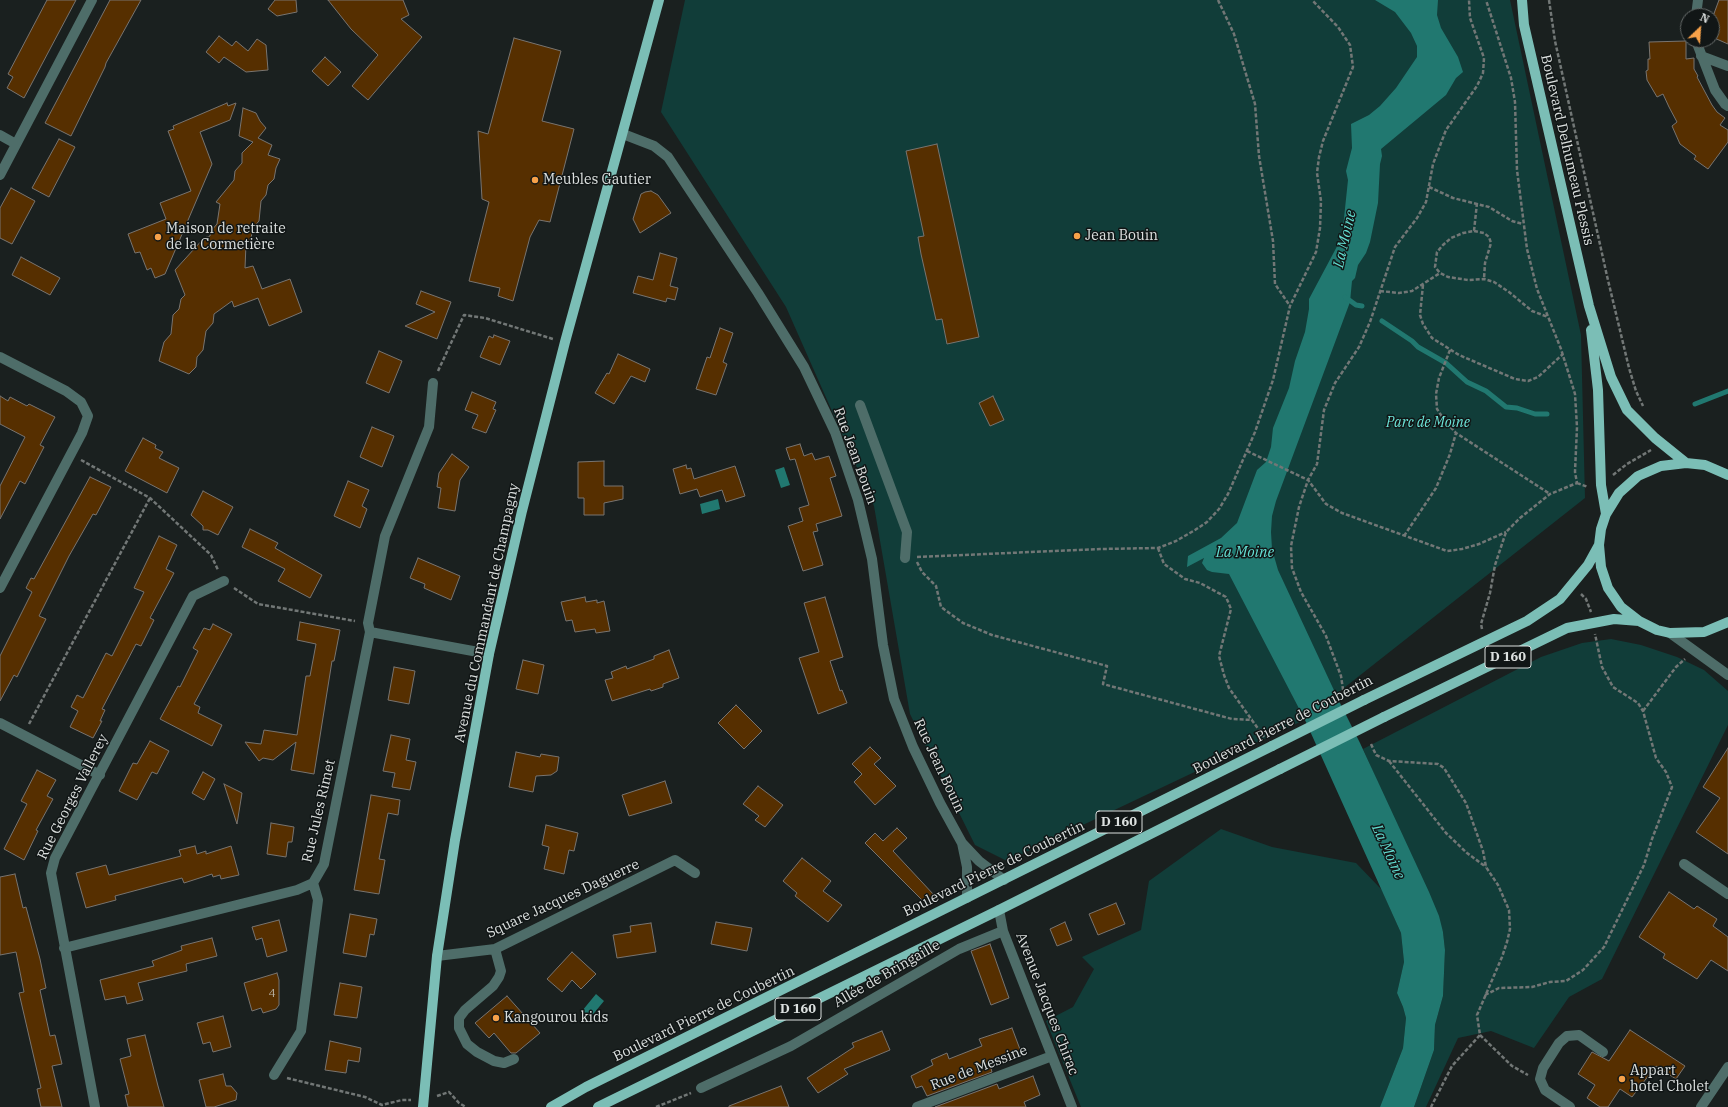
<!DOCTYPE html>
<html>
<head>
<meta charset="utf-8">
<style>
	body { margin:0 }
	#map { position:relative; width:1728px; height:1107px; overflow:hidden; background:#1a201f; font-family:"IBM Plex Serif",serif }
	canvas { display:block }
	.north { position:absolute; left:1680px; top:8px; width:40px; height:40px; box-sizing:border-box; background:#111616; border:1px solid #626766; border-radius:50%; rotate:25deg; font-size:11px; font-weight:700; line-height:16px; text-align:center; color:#dce0df }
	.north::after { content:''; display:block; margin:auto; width:14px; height:18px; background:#f7a149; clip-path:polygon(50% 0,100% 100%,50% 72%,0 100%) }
</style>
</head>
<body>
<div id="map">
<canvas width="1728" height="1107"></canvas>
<div class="north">N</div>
</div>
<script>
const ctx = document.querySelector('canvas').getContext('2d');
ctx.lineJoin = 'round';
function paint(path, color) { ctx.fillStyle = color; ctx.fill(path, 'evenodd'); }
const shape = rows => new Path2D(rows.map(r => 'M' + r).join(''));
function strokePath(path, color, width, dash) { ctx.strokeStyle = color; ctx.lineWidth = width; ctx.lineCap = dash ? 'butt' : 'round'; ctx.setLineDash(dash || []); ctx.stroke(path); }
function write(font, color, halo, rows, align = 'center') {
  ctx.font = font + ' "IBM Plex Serif",serif'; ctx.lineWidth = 3; ctx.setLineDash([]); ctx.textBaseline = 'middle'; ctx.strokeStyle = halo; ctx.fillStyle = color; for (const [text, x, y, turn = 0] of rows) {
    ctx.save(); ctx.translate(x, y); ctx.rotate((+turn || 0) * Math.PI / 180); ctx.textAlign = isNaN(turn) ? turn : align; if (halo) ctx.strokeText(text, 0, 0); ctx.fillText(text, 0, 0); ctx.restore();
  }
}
const green = shape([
	[685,0,1510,0,1581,335,1585,498,1302,721,1007,861,975,845,910,714,874,506,786,307,661,112],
	[1611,639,1641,645,1677,657,1704,670,1728,691,1728,725,1602,979,1569,997,1534,1048,1491,1031,1458,1038,1426,1107,1414,1107,1434,1050,1435,1025,1443,996,1445,950,1443,932,1363,749,1541,657,1582,643],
	[1221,829,1272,847,1356,863,1382,890,1401,933,1404,962,1397,993,1403,1007,1406,1018,1403,1048,1380,1107,1081,1107,1046,1021,1073,1007,1094,969,1082,957,1141,930,1149,881]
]);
const water = shape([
	[1375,0,1438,0,1437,15,1441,28,1458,57,1463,72,1456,78,1446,95,1381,149,1382,156,1380,164,1378,203,1370,242,1366,253,1358,265,1355,278,1352,281,1350,302,1276,501,1272,516,1271,532,1272,549,1278,570,1339,701,1360,743,1429,892,1439,916,1443,932,1445,950,1443,996,1435,1025,1434,1050,1414,1107,1380,1107,1403,1048,1406,1018,1403,1007,1397,993,1404,962,1401,933,1305,720,1229,574,1212,572,1207,570,1202,563,1204,558,1187,567,1188,556,1221,538,1237,523,1257,470,1266,462,1271,447,1273,428,1289,388,1295,361,1305,332,1309,309,1309,299,1342,237,1348,180,1346,171,1352,148,1351,124,1369,115,1380,106,1396,88,1417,57,1417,46,1411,33,1395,12],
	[784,467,790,485,781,488,775,470],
	[718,499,720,509,702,514,700,504],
	[596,994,604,1001,590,1018,582,1011]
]);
const stream = shape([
	[1345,297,1356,305,1362,306],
	[1382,321,1412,341,1418,347,1446,363,1467,382,1486,391,1506,407,1517,408,1535,414,1547,414],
	[1695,404,1728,391]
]);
const building = shape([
	[47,0,76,0,24,98,7,88,13,77,8,74,47,0],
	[110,0,141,0,106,63,105,67,71,136,45,123,110,0],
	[275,0,296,0,297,12,277,16,268,9,275,0],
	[328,0,403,0,409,15,401,19,422,37,368,100,352,86,378,55,351,29,328,0],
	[1719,0,1728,0,1728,44,1712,37,1712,19,1719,0],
	[219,36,232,46,236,41,248,51,257,39,266,45,268,70,246,72,224,57,219,63,206,52,219,36],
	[514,38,561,51,542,121,574,129,550,222,539,220,530,237,513,301,498,296,500,288,469,281,489,202,482,199,478,131,488,134,514,38],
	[1686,41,1686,59,1694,58,1694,69,1698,76,1697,77,1712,105,1717,112,1725,118,1720,125,1728,130,1728,142,1708,169,1694,159,1696,156,1680,144,1672,126,1677,122,1669,107,1663,94,1657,97,1647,80,1646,71,1648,70,1648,59,1650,59,1649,42,1686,41],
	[325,57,341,72,328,86,312,71,325,57],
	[227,103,228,106,236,103,230,120,200,132,212,164,165,274,155,278,151,268,147,270,140,252,135,253,128,234,166,219,160,203,191,191,168,131,174,129,173,126,227,103],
	[243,108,256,113,260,121,266,128,258,138,272,145,268,155,280,159,276,168,274,179,268,185,266,195,261,201,259,221,253,228,251,238,246,244,245,268,253,266,262,289,290,279,302,312,269,326,258,298,234,307,232,301,214,314,213,323,206,331,203,350,197,357,196,367,189,374,159,361,164,342,171,334,173,315,179,309,181,299,185,295,175,270,204,238,210,236,211,231,217,224,220,204,216,202,234,180,235,171,242,163,242,153,253,142,239,136,243,108],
	[59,139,75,147,49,197,32,188,59,139],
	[937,144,979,337,947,344,942,319,936,320,921,254,918,237,924,236,906,151,937,144],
	[11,188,35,201,12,244,0,238,0,208,11,188],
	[651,191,658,195,671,213,640,233,633,219,641,194,645,192,651,191],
	[660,253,677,258,670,286,678,288,675,300,667,298,666,302,633,293,638,276,653,280,660,253],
	[21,257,60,278,50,295,12,275,21,257],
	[421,291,451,302,437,339,405,326,435,312,416,304,421,291],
	[720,328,733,333,723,362,727,364,716,395,696,389,707,357,710,358,720,328],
	[494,335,510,341,500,365,480,357,489,336,493,338,494,335],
	[379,351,402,361,389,393,366,383,379,351],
	[618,354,650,369,645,382,631,376,614,404,595,393,607,373,609,374,618,354],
	[472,392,496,402,493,409,496,410,486,433,472,428,478,415,465,410,472,392],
	[0,396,8,401,10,397,27,406,29,404,55,417,40,445,44,447,25,484,20,481,0,519,0,486,25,437,0,424,0,396],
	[993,396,1004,420,990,426,979,403,993,396],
	[372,427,394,436,382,467,360,457,372,427],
	[143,438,156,445,155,448,163,452,159,458,179,468,167,493,125,471,143,438],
	[800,444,804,456,812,453,815,460,829,456,836,476,830,478,842,516,816,524,818,531,813,532,823,565,803,571,788,526,803,521,799,508,809,505,795,459,790,460,786,448,800,444],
	[452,454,469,467,460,480,455,511,438,508,441,488,437,487,439,473,452,454],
	[604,461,604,486,623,486,623,499,604,503,604,515,584,515,584,498,578,498,578,462,604,461],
	[686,465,687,469,691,468,694,479,735,466,745,496,726,502,722,490,700,497,697,489,680,494,673,469,686,465],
	[90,477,111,487,96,515,93,514,69,556,39,616,46,619,17,677,14,675,0,701,0,656,32,592,26,588,31,578,34,579,90,477],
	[348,481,369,490,362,506,367,509,360,528,334,516,348,481],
	[203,491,233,507,218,535,208,530,203,530,203,526,191,515,203,491],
	[250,529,278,543,275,548,322,575,310,598,278,581,285,569,242,547,250,529],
	[159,536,177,545,166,569,174,573,150,618,154,620,141,646,136,644,102,709,105,710,100,721,102,721,93,738,70,727,78,711,71,707,77,695,83,698,106,653,112,656,144,592,134,588,159,536],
	[418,558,460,576,451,600,424,588,425,584,410,578,418,558],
	[585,597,586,602,597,600,597,603,604,601,610,631,596,633,595,629,575,632,572,620,566,621,561,602,585,597],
	[825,597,843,657,830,661,840,691,842,690,847,703,818,714,799,658,819,652,804,603,825,597],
	[300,622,340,630,334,661,332,661,314,774,291,770,296,742,273,760,263,758,259,761,245,742,261,744,264,730,297,735,306,676,310,676,316,644,297,640,300,622],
	[213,624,232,634,194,704,200,707,198,713,222,725,212,746,160,719,178,686,180,687,198,651,193,648,204,628,210,630,213,624],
	[669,650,679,678,663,684,663,687,651,691,650,689,612,701,605,680,613,678,611,672,626,666,627,669,654,659,654,656,669,650],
	[523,660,544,665,538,694,516,689,523,660],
	[394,667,415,671,409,704,388,700,394,667],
	[736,705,762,731,744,749,718,723,736,705],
	[391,735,410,739,406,760,416,762,410,790,392,787,395,773,383,771,391,735],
	[150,741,169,751,157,774,152,772,137,800,119,791,133,763,137,764,150,741],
	[870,747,881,758,874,764,896,786,875,805,854,782,862,774,852,764,870,747],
	[1728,748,1728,854,1696,832,1720,798,1703,787,1728,748],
	[516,752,540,757,541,754,559,757,557,771,551,775,536,776,533,792,509,787,516,752],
	[37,770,56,780,47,796,53,799,36,830,38,831,24,860,4,849,27,804,21,801,37,770],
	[203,772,215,779,204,800,192,793,203,772],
	[665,781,672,803,629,816,622,795,665,781],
	[224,784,242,793,237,824,224,784],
	[758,786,783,805,765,827,755,820,759,816,743,804,758,786],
	[371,795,400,800,398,815,388,813,379,859,385,860,379,894,354,890,371,795],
	[271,823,294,827,292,842,288,842,286,857,267,854,271,823],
	[546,825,578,833,574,851,569,850,564,874,544,869,549,847,542,845,546,825],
	[897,828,907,838,893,851,934,895,925,903,865,843,875,833,883,841,897,828],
	[195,846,197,854,206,851,206,854,231,846,239,875,221,879,220,875,213,877,212,874,184,883,182,878,115,896,116,900,86,908,76,873,106,865,109,875,181,856,179,850,195,846],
	[802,858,831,881,823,891,842,905,828,922,795,896,797,893,783,881,802,858],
	[15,874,23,908,26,907,40,959,46,988,40,990,50,1036,55,1035,62,1064,52,1066,62,1107,41,1107,37,1089,41,1088,19,993,24,992,16,952,0,955,0,877,15,874],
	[1669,892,1694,909,1697,906,1717,919,1713,926,1728,937,1728,971,1711,960,1697,979,1663,958,1665,954,1639,937,1669,892],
	[1116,903,1125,924,1098,935,1089,914,1116,903],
	[350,914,377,919,374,935,370,934,366,957,343,953,350,914],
	[279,920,287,951,267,957,262,938,256,940,252,927,279,920],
	[716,922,752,928,747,951,711,944,716,922],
	[1065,922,1072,940,1057,946,1050,929,1065,922],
	[651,923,656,952,617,958,613,935,631,932,630,926,651,923],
	[212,938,217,956,186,964,187,971,138,983,143,1000,127,1004,125,996,105,1000,100,980,154,966,152,961,182,950,181,946,212,938],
	[990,944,1009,998,991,1005,971,951,990,944],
	[572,952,596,974,581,989,572,980,562,992,547,979,572,952],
	[277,973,279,980,279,1005,276,1009,263,1013,261,1008,252,1011,244,983,277,973],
	[340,983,362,987,357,1018,334,1015,340,983],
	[507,996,540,1033,516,1053,511,1053,494,1033,489,1038,475,1023,507,996],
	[223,1016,231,1047,213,1052,210,1042,203,1044,197,1023,223,1016],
	[1012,1028,1021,1052,990,1065,992,1072,927,1096,922,1086,916,1088,911,1076,933,1065,931,1060,947,1053,949,1059,982,1046,979,1039,1012,1028],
	[1630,1030,1685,1066,1676,1079,1656,1066,1632,1097,1620,1089,1608,1107,1600,1107,1587,1098,1595,1085,1578,1074,1592,1052,1609,1061,1630,1030],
	[882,1031,890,1050,844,1069,848,1074,818,1093,807,1078,854,1047,852,1043,882,1031],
	[145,1035,158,1086,164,1107,128,1107,125,1095,129,1094,120,1059,131,1056,127,1039,145,1035],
	[330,1041,361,1048,359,1062,348,1060,346,1073,325,1070,330,1041],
	[223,1074,226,1086,231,1086,237,1093,236,1100,214,1107,206,1107,199,1080,223,1074],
	[1033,1076,1040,1095,1024,1102,1026,1107,935,1107,997,1084,999,1089,1033,1076],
	[781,1086,789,1107,729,1107,729,1106,781,1086]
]);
const path = shape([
	[1218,0,1234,34,1255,104,1259,156,1273,241,1275,284,1290,306],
	[1549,0,1555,41,1607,276,1629,368,1636,391,1643,406],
	[1429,187,1453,198,1489,207,1512,221,1523,224],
	[1477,203,1474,231,1463,233,1451,238,1443,245,1437,252,1435,267,1440,273,1448,277,1468,280,1484,279,1494,282,1509,292,1532,311,1548,317],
	[1474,231,1484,233,1489,237,1491,243,1485,263,1484,279],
	[1423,285,1420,315,1423,324,1432,338,1459,355,1515,379,1528,381,1538,377,1563,354],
	[1380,291,1399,293,1412,291,1440,273],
	[1450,350,1439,378,1436,394,1437,409,1445,421,1456,433,1550,494],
	[438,371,464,315,485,318,553,339],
	[1247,451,1308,480,1326,504,1342,513,1447,551,1462,549,1479,544,1506,532],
	[81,460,150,498,211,555,218,570],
	[1613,475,1627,464,1651,450],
	[1577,483,1588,487],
	[1404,536,1436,488,1450,454,1456,433],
	[1158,548,1164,564,1185,579,1200,583,1226,597,1231,609,1219,656,1224,675,1229,688,1264,737],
	[917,557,1100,549,1158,548,1176,541,1195,530,1207,522,1219,509,1228,494,1255,432,1273,380,1290,306,1316,252,1320,228,1321,201,1317,173,1319,157,1323,141,1353,67,1350,45,1338,27,1312,0],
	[917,562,922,572,936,586,941,607,963,623,992,635,1107,666,1103,684,1232,719,1253,720],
	[234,588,258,604,355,621],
	[1581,594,1586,599,1591,612],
	[1482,629,1481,624,1490,593,1495,565,1506,532,1520,518,1550,494,1577,483,1575,472,1577,427,1575,394,1561,349,1537,289,1527,249,1517,170,1515,102,1511,78,1486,0],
	[1344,696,1341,676,1326,636,1301,592,1292,568,1291,546,1299,507,1308,480,1317,464,1324,410,1335,383,1359,347,1370,322,1395,247,1417,218,1426,202,1433,164,1446,130,1477,86,1483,73,1484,58,1470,18,1469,0],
	[1643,711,1676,667,1685,659],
	[29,724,150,498],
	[1371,744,1376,755,1389,761,1438,764,1444,768,1466,803,1483,851,1486,867,1498,885,1509,910,1510,929,1507,942,1502,957,1477,1015,1480,1035,1452,1066,1431,1107],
	[1389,761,1446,833,1467,853,1486,867],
	[1485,995,1499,988,1532,987,1550,982,1566,981,1583,970,1594,958,1604,947,1644,865,1652,839,1672,787,1666,772,1656,758,1643,711,1638,703,1613,687,1602,667,1595,634],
	[1480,1035,1512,1066,1528,1075],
	[287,1078,365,1097,382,1105,402,1100,411,1100],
	[437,1096,449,1092,459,1103,466,1107],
	[656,1107,691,1093]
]);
const minor = shape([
	[1696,16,1698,0],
	[1697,40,1698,46,1715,90,1725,104,1728,106],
	[1701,56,1728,66],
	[623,134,654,146,668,157,758,293,804,367,835,432,858,500,872,559,883,645,894,699,913,747,940,803,962,843],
	[0,135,16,144],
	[0,175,92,0],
	[0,357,66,391,81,402,88,416,82,433,0,588],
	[860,405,907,532,905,558],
	[370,632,368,623,385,536,429,427,433,383],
	[1670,633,1728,675],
	[0,723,100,775],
	[1684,864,1728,894],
	[967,898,967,867,962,843,979,861,1004,880],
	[999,910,1003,931,1072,1107],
	[64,948,297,890,313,883,324,864,370,632,489,654],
	[495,949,501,971,499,977,493,986,465,1010,459,1018,459,1028,467,1044,477,1052,494,1061,504,1063,514,1059],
	[437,956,495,949,675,860,695,873],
	[274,1075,301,1031,318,900,313,883],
	[701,1088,791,1046,959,949,1003,931],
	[95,1107,51,873,55,858,193,596,224,581],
	[917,1107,1052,1056],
	[1570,1107,1545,1090,1540,1079,1543,1068,1559,1043,1567,1036,1579,1035,1603,1052],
	[1701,1107,1728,1067]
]);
const major = shape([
	[1522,0,1524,25,1589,306,1611,377,1627,410,1655,438,1686,463],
	[1591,330,1598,390,1601,485,1606,514],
	[1728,475,1705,465,1686,463,1661,466,1638,476,1619,493,1606,514,1601,529,1599,545,1601,567,1608,588,1621,607,1639,621,1657,630,1670,633,1704,632,1728,622],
	[1364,700,1527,621,1560,599,1588,565,1599,545],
	[1384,717,1567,628,1614,619,1639,621],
	[423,1107,437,956,455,840,489,654,522,511,565,342,659,0],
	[551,1107,586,1087,1272,746],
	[598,1107,999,910,1280,769]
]);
const majorBridge = shape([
	[1272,746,1364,700],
	[1280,769,1384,717]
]);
const markers = [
	[535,180,4,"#f7a149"],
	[1077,236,4,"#f7a149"],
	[158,237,4,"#f7a149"],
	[496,1018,4,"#f7a149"],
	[1622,1079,4,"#f7a149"]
];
const numberNames = [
	["4",272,994]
];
const shields = [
	[1508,657,46],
	[1119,822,46],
	[798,1009,46]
];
const shieldNames = [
	["D 160",1508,657],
	["D 160",1119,822],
	["D 160",798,1009]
];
const streetNames = [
	["Boulevard Delhumeau Plessis",1567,150,77],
	["Rue Jean Bouin",855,456,70],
	["Avenue du Commandant de Champagny",487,613,-78],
	["Boulevard Pierre de Coubertin",1283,725,-27],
	["Rue Jean Bouin",939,766,65],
	["Rue Georges Vallerey",73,797,-63],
	["Rue Jules Rimet",319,811,-77],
	["Boulevard Pierre de Coubertin",994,869,-26],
	["Square Jacques Daguerre",563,899,-25],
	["Allée de Bringaille",887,974,-30],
	["Avenue Jacques Chirac",1047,1004,69],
	["Boulevard Pierre de Coubertin",704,1014,-26],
	["Rue de Messine",979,1068,-21]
];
const poiNames = [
	["Meubles Gautier",543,180],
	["Maison de retraite",166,229],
	["de la Cormetière",166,245],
	["Jean Bouin",1085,236],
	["Kangourou kids",504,1018],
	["Appart",1630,1071],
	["hotel Cholet",1630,1087]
];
const parkNames = [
	["Parc de Moine",1428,423]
];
const waterNames = [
	["La Moine",1345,239,-77],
	["La Moine",1245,553],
	["La Moine",1388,852,65]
];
paint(green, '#113d39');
paint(water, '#217870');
strokePath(stream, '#217870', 5);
paint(building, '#562f00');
strokePath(building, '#787470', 1);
strokePath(path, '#727776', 2.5, [4, 2]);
strokePath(minor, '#4e6d69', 10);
strokePath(major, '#7bbeb6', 10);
strokePath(majorBridge, '#7bbeb6', 10);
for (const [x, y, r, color] of markers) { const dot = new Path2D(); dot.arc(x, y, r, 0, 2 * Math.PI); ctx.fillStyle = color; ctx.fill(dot); strokePath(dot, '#111616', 1.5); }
write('12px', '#bab4a7', null, numberNames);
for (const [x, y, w] of shields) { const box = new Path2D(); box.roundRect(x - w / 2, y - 11, w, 22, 3); ctx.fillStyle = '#111616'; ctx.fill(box); strokePath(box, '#dce0df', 1); }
write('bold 13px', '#dce0df', null, shieldNames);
write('14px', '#dce0df', '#111616', streetNames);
write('14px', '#dce0df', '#111616', poiNames, 'left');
write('italic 14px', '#6ce5d9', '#111616', parkNames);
write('italic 15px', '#63ddd1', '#111616', waterNames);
</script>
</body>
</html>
